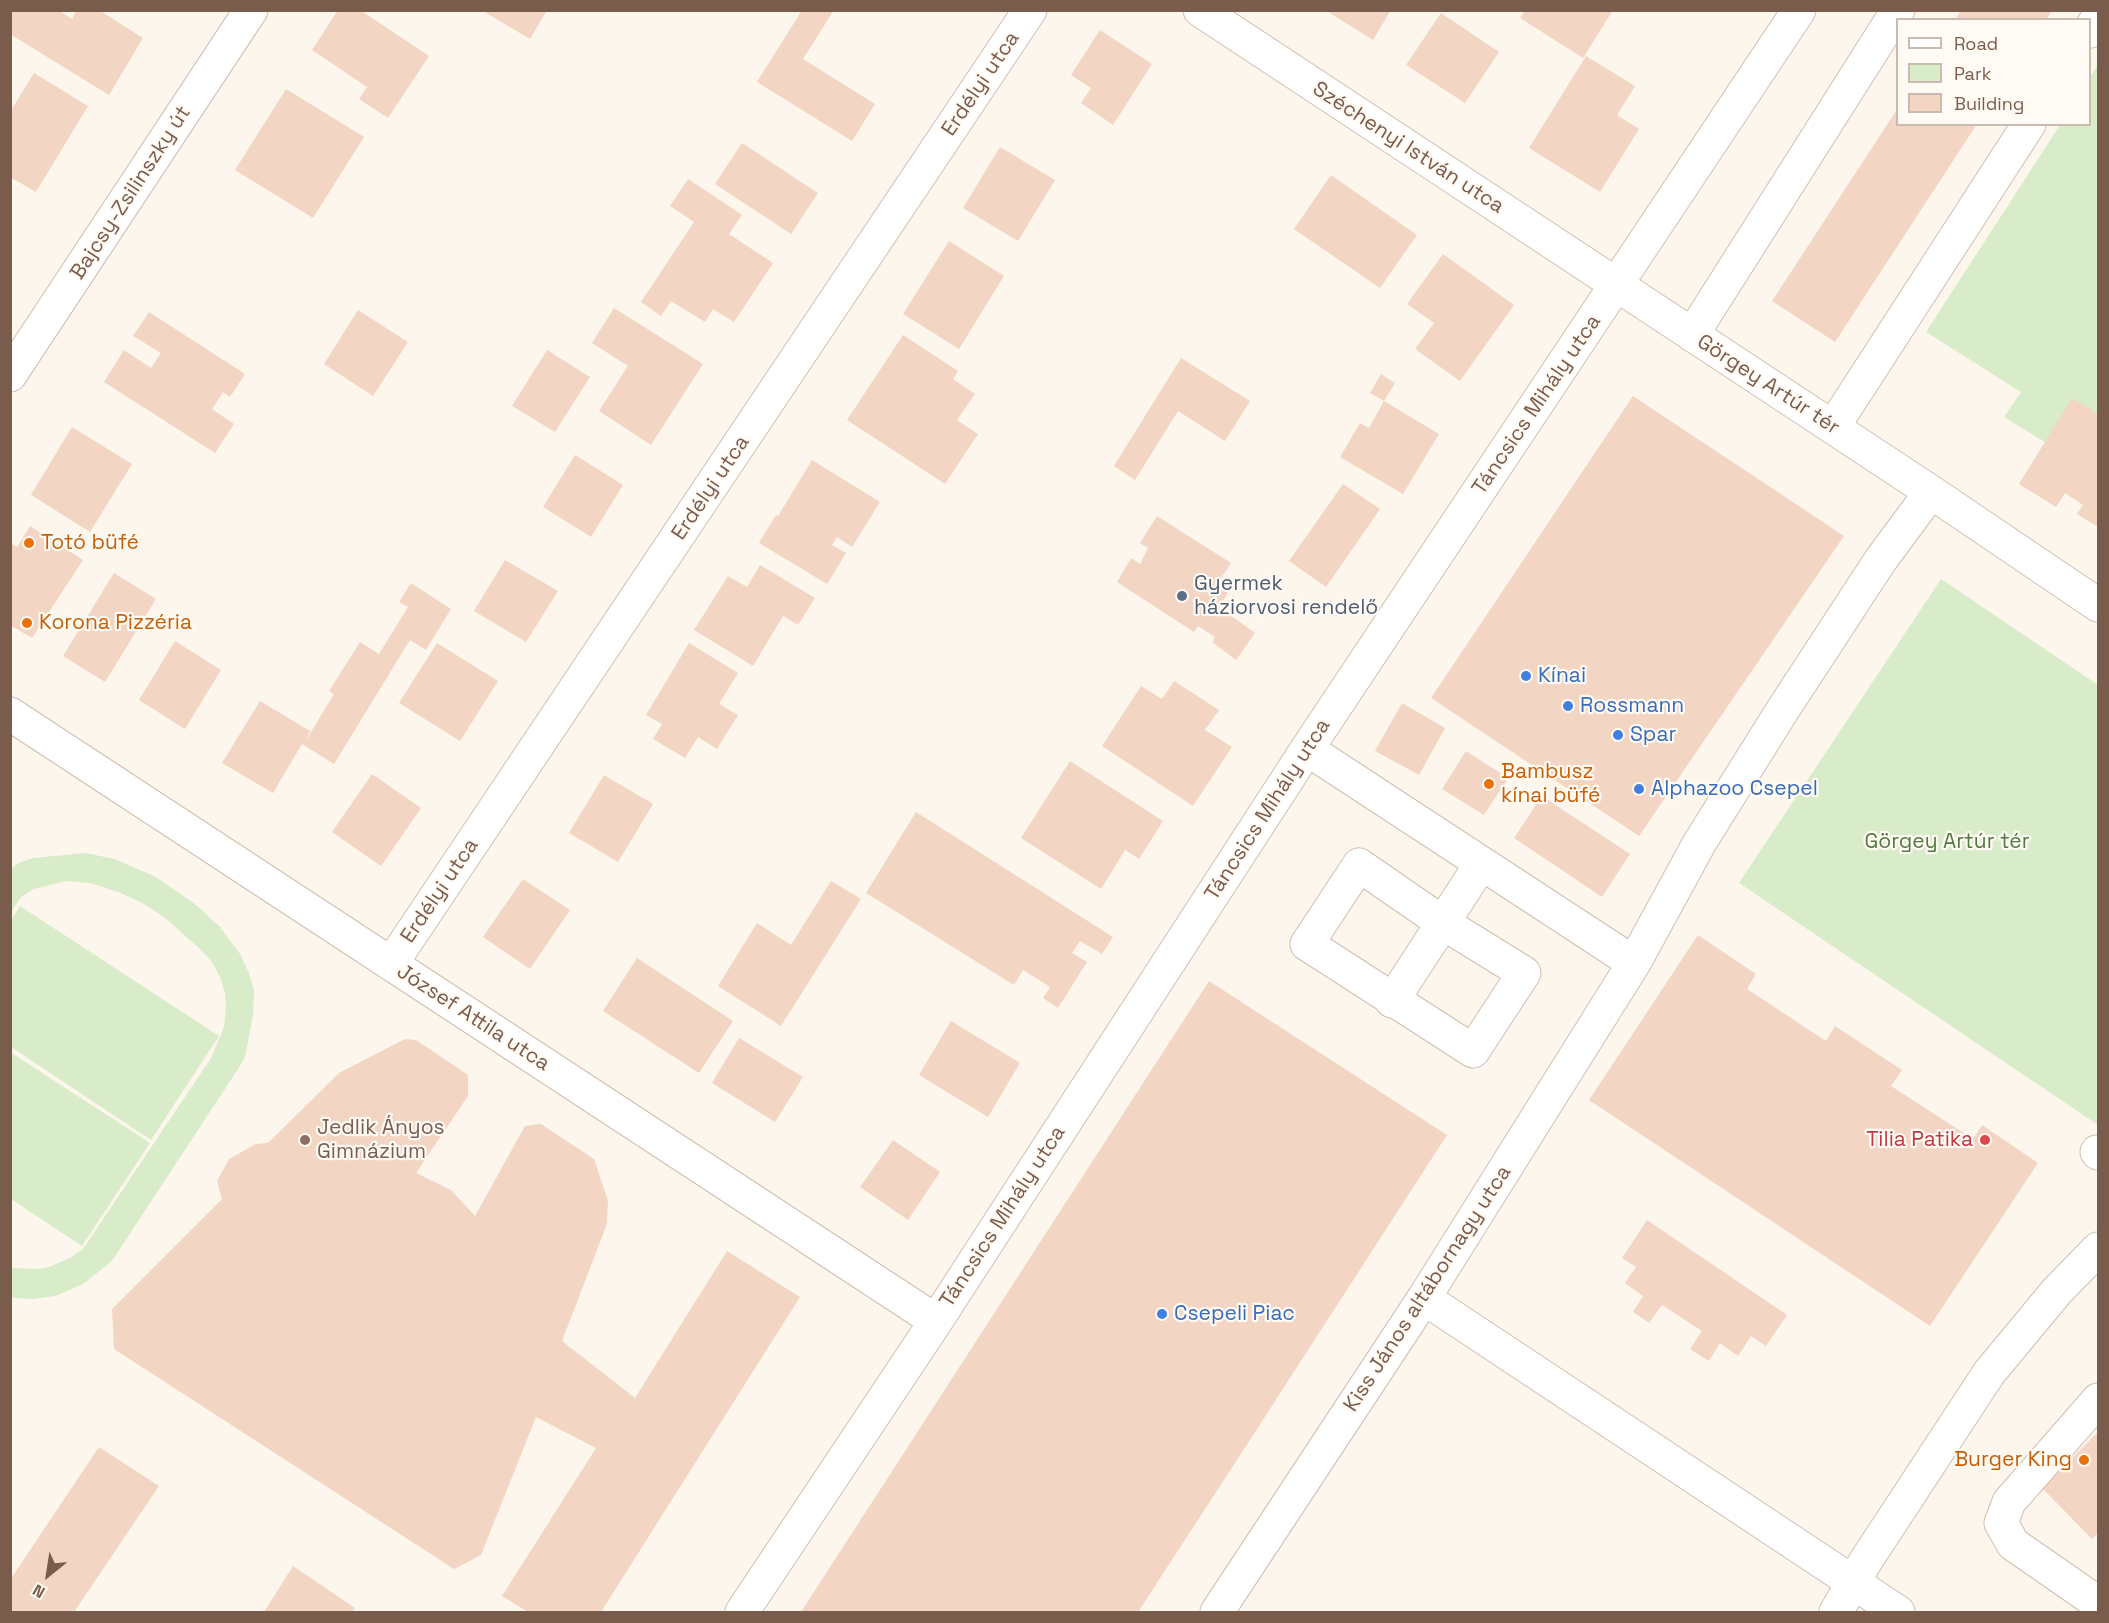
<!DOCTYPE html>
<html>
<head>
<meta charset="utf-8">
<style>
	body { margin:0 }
	#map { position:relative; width:2109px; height:1623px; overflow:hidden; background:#fdf6ec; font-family:"Space Grotesk",sans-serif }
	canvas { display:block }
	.frame { position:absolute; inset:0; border:12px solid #7a5c4d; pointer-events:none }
	.legend { position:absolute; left:1896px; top:18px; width:195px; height:108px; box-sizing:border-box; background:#fffaf3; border:2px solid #cabbb1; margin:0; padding:8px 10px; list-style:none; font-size:18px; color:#7a5c4d }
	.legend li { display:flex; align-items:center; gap:12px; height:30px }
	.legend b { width:30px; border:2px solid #cabbb1 }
	.north { position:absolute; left:18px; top:1545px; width:60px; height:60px; -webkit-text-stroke:4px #fffaf3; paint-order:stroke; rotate:210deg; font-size:16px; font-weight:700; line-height:24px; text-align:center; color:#7a5c4d }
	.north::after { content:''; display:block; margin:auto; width:21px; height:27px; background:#7a5c4d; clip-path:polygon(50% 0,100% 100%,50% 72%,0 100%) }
</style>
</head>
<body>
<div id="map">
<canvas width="2109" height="1623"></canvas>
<div class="frame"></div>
<ul class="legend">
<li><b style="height:8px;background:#fff"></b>Road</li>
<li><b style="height:16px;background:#d8ecc9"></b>Park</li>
<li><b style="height:16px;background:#f3d5c3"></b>Building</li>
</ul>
<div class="north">N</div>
</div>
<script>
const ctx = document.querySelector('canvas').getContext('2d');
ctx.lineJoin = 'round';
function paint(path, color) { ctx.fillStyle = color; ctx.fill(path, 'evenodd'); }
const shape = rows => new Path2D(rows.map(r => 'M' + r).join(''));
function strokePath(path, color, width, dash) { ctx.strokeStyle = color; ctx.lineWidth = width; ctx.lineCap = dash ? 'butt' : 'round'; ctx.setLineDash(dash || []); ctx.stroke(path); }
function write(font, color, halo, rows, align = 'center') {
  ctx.font = font + ' "Space Grotesk",sans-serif'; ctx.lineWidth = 4.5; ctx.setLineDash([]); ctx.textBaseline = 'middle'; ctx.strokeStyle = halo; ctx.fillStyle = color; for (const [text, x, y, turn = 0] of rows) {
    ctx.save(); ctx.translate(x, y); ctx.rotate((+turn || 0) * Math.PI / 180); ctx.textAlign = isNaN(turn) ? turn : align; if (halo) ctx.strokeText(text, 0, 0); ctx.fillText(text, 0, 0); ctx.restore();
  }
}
const green = shape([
	[2098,64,2098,475,2004,417,2021,392,1926,332,2060,125,2090,124,2090,78],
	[1941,579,2098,685,2098,1125,1739,883],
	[85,853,115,859,156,877,195,904,220,927,240,954,249,973,254,991,253,1015,245,1057,238,1069,112,1261,83,1284,55,1296,32,1299,14,1298,11,1298,11,1268,36,1269,49,1267,70,1258,83,1249,211,1058,224,1027,226,1006,225,993,220,977,212,962,199,948,164,917,142,903,121,893,90,883,66,881,34,889,21,897,11,912,11,869,18,863,33,858],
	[20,906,219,1036,151,1140,11,1047,11,920],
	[10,1052,150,1143,82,1246,11,1199]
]);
const building = shape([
	[10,10,58,10,72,19,76,10,99,10,143,38,109,95,10,34],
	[338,10,360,10,429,56,388,118,359,99,367,87,312,50],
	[481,10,547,10,530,39],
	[802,10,834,10,803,59,875,104,852,141,757,82],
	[1325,10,1391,10,1373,40],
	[1525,10,1613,10,1583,58,1520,18],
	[1961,10,2052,10,2046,20,1955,20],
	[1441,13,1499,52,1465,103,1406,65],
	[1100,30,1152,64,1113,125,1081,103,1091,88,1071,75],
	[1586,56,1635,86,1617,115,1639,129,1600,192,1529,148],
	[34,73,88,106,36,192,10,177,10,112],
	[286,89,364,137,313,218,235,170],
	[1898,108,1898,124,1977,124,1835,342,1772,301],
	[742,143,818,193,791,234,715,184],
	[1000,147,1055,180,1018,241,963,208],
	[1331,175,1417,235,1380,288,1294,229],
	[688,179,742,215,729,234,773,263,734,322,713,309,705,322,671,301,661,316,641,302,694,222,670,206],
	[949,241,1004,276,959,349,903,314],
	[1443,254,1514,305,1460,381,1415,349,1434,323,1407,304],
	[614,308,703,364,651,445,599,411,628,366,592,343],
	[358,310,408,342,373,396,324,364],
	[149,312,245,374,230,397,223,392,212,409,234,424,215,453,104,382,124,350,151,368,161,353,133,336],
	[903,335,958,371,953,379,975,394,957,420,978,434,945,484,847,420],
	[547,350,590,377,555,432,512,406],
	[1181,358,1250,401,1225,441,1178,411,1135,480,1114,466],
	[1381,374,1395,383,1384,401,1370,393],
	[1633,396,1844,536,1639,836,1431,698],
	[2072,398,2098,414,2098,527,2077,514,2083,505,2065,493,2056,507,2019,484],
	[1384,401,1439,434,1403,494,1340,457,1360,423,1369,428],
	[72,427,132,464,90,532,31,495],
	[575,455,623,485,591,537,543,507],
	[812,460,880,502,852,547,837,537,832,545,846,553,827,584,759,543,776,515,778,516],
	[1343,484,1380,509,1326,587,1289,561],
	[1157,516,1231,563,1221,578,1232,586,1219,607,1255,633,1236,660,1212,642,1215,637,1198,626,1194,632,1117,582,1131,558,1140,564,1148,548,1140,543],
	[30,526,83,560,32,638,10,625,10,543,17,547],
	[505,560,558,591,526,642,474,611],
	[760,565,815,598,798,625,783,616,753,666,694,630,728,576,747,587],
	[114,573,156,599,105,682,63,656],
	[411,583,451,609,426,650,410,640,334,764,302,744,273,793,222,763,260,701,310,731,305,742,334,694,329,691,360,642,379,654,408,607,399,602],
	[175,641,221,670,185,729,139,700],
	[437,643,498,681,460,741,399,703],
	[689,643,738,673,719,704,738,715,717,749,698,737,685,758,653,739,662,724,646,715],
	[1174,681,1219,710,1205,730,1232,747,1193,806,1102,746,1141,686,1162,699],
	[1402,703,1445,728,1419,775,1375,751],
	[1466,751,1508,778,1484,815,1442,789],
	[1070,761,1163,821,1139,859,1125,850,1101,889,1021,838],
	[372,774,421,808,381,866,332,832],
	[604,775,653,804,618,862,569,833],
	[1542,796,1630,854,1602,897,1514,838],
	[916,812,1113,937,1102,954,1080,941,1072,953,1087,962,1058,1008,1043,998,1050,987,1023,970,1014,985,866,893],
	[523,879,570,910,530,969,483,937],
	[831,881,861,899,781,1026,718,986,757,923,791,945],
	[1698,935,1756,974,1747,989,1826,1041,1835,1026,1902,1070,1891,1086,1973,1139,1982,1125,2038,1163,1930,1326,1589,1100],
	[637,958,733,1021,699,1073,603,1011],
	[1209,981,1447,1135,1224,1480,1138,1612,801,1612],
	[951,1021,1020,1063,988,1117,919,1075],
	[739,1038,803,1077,775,1122,712,1083],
	[405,1039,416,1040,468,1075,468,1096,416,1173,451,1190,475,1216,525,1126,541,1124,594,1159,608,1201,607,1224,562,1341,635,1398,727,1251,800,1297,601,1612,528,1612,502,1596,596,1448,536,1417,481,1555,454,1569,114,1349,112,1309,222,1199,217,1181,229,1159,256,1144,268,1143,339,1073],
	[893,1140,940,1172,908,1220,860,1187],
	[1647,1220,1787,1315,1766,1346,1751,1336,1738,1356,1720,1343,1709,1361,1690,1349,1702,1331,1662,1305,1649,1323,1633,1312,1643,1296,1625,1283,1636,1267,1622,1258],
	[2098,1432,2098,1533,2092,1539,2042,1488],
	[99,1447,159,1486,74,1612,10,1612,10,1580],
	[293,1566,355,1608,352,1612,264,1612]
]);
const minor = shape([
	[1200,10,1931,492,2098,605],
	[2090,31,2098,17],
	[1692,335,1898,10],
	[10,375,251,10],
	[1833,427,2029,124],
	[10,714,936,1321],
	[1307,749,1634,963],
	[1359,865,1443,923,1524,973,1473,1051,1307,944,1359,865],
	[391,964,1030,10],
	[1392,1001,1481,864],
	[2097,1152,2098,1153],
	[1424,1298,1898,1612],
	[2098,1400,2009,1502,2001,1523,2013,1544,2098,1603],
	[742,1612,936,1321,1307,749,1799,10],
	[1217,1612,1424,1298,1634,963,1700,842,1782,711,1880,561,1931,492],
	[1836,1612,1865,1562,1989,1373,2057,1291,2098,1249]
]);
const markers = [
	[29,543,6,"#e8710a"],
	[1182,596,6,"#5c6f8a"],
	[27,623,6,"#e8710a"],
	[1526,676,6,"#3f7fe0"],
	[1568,706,6,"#3f7fe0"],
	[1618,735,6,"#3f7fe0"],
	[1489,784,6,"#e8710a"],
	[1639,789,6,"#3f7fe0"],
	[305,1140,6,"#8d6e63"],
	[1985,1140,6,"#e0444e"],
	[1162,1314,6,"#3f7fe0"],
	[2084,1460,6,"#e8710a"]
];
const streetNames = [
	["Erdélyi utca",981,84,-56],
	["Széchenyi István utca",1408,148,33],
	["Bajcsy-Zsilinszky út",131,193,-57],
	["Görgey Artúr tér",1768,385,33],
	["Táncsics Mihály utca",1537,405,-56],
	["Erdélyi utca",711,488,-56],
	["Táncsics Mihály utca",1268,810,-57],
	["Erdélyi utca",440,891,-56],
	["József Attila utca",473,1018,33],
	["Táncsics Mihály utca",1003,1217,-57],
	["Kiss János altábornagy utca",1428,1289,-57]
];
const foodNames = [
	["Totó büfé",41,543],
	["Korona Pizzéria",39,623],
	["Bambusz",1501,772],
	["kínai büfé",1501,796],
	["Burger King",2072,1460,"right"]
];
const serviceNames = [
	["Gyermek",1194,584],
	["háziorvosi rendelő",1194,608]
];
const shopNames = [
	["Kínai",1538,676],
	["Rossmann",1580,706],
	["Spar",1630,735],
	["Alphazoo Csepel",1651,789],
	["Csepeli Piac",1174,1314]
];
const parkNames = [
	["Görgey Artúr tér",1947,842]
];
const educationNames = [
	["Jedlik Ányos",317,1128],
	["Gimnázium",317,1152]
];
const healthNames = [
	["Tilia Patika",1973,1140]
];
paint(green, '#d8ecc9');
paint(building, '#f3d5c3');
strokePath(minor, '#d1beb0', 35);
strokePath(minor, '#fff', 33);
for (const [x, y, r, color] of markers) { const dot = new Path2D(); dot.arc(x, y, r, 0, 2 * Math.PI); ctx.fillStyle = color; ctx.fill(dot); strokePath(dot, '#fffaf3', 2); }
write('21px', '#7a5c4d', '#fffaf3', streetNames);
write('21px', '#c56008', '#fffaf3', foodNames, 'left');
write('21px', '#4e5e75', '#fffaf3', serviceNames, 'left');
write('21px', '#366cbe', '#fffaf3', shopNames, 'left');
write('21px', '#537a41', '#fffaf3', parkNames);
write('21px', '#785e54', '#fffaf3', educationNames, 'left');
write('21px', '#be3a42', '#fffaf3', healthNames, 'right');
</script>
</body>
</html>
